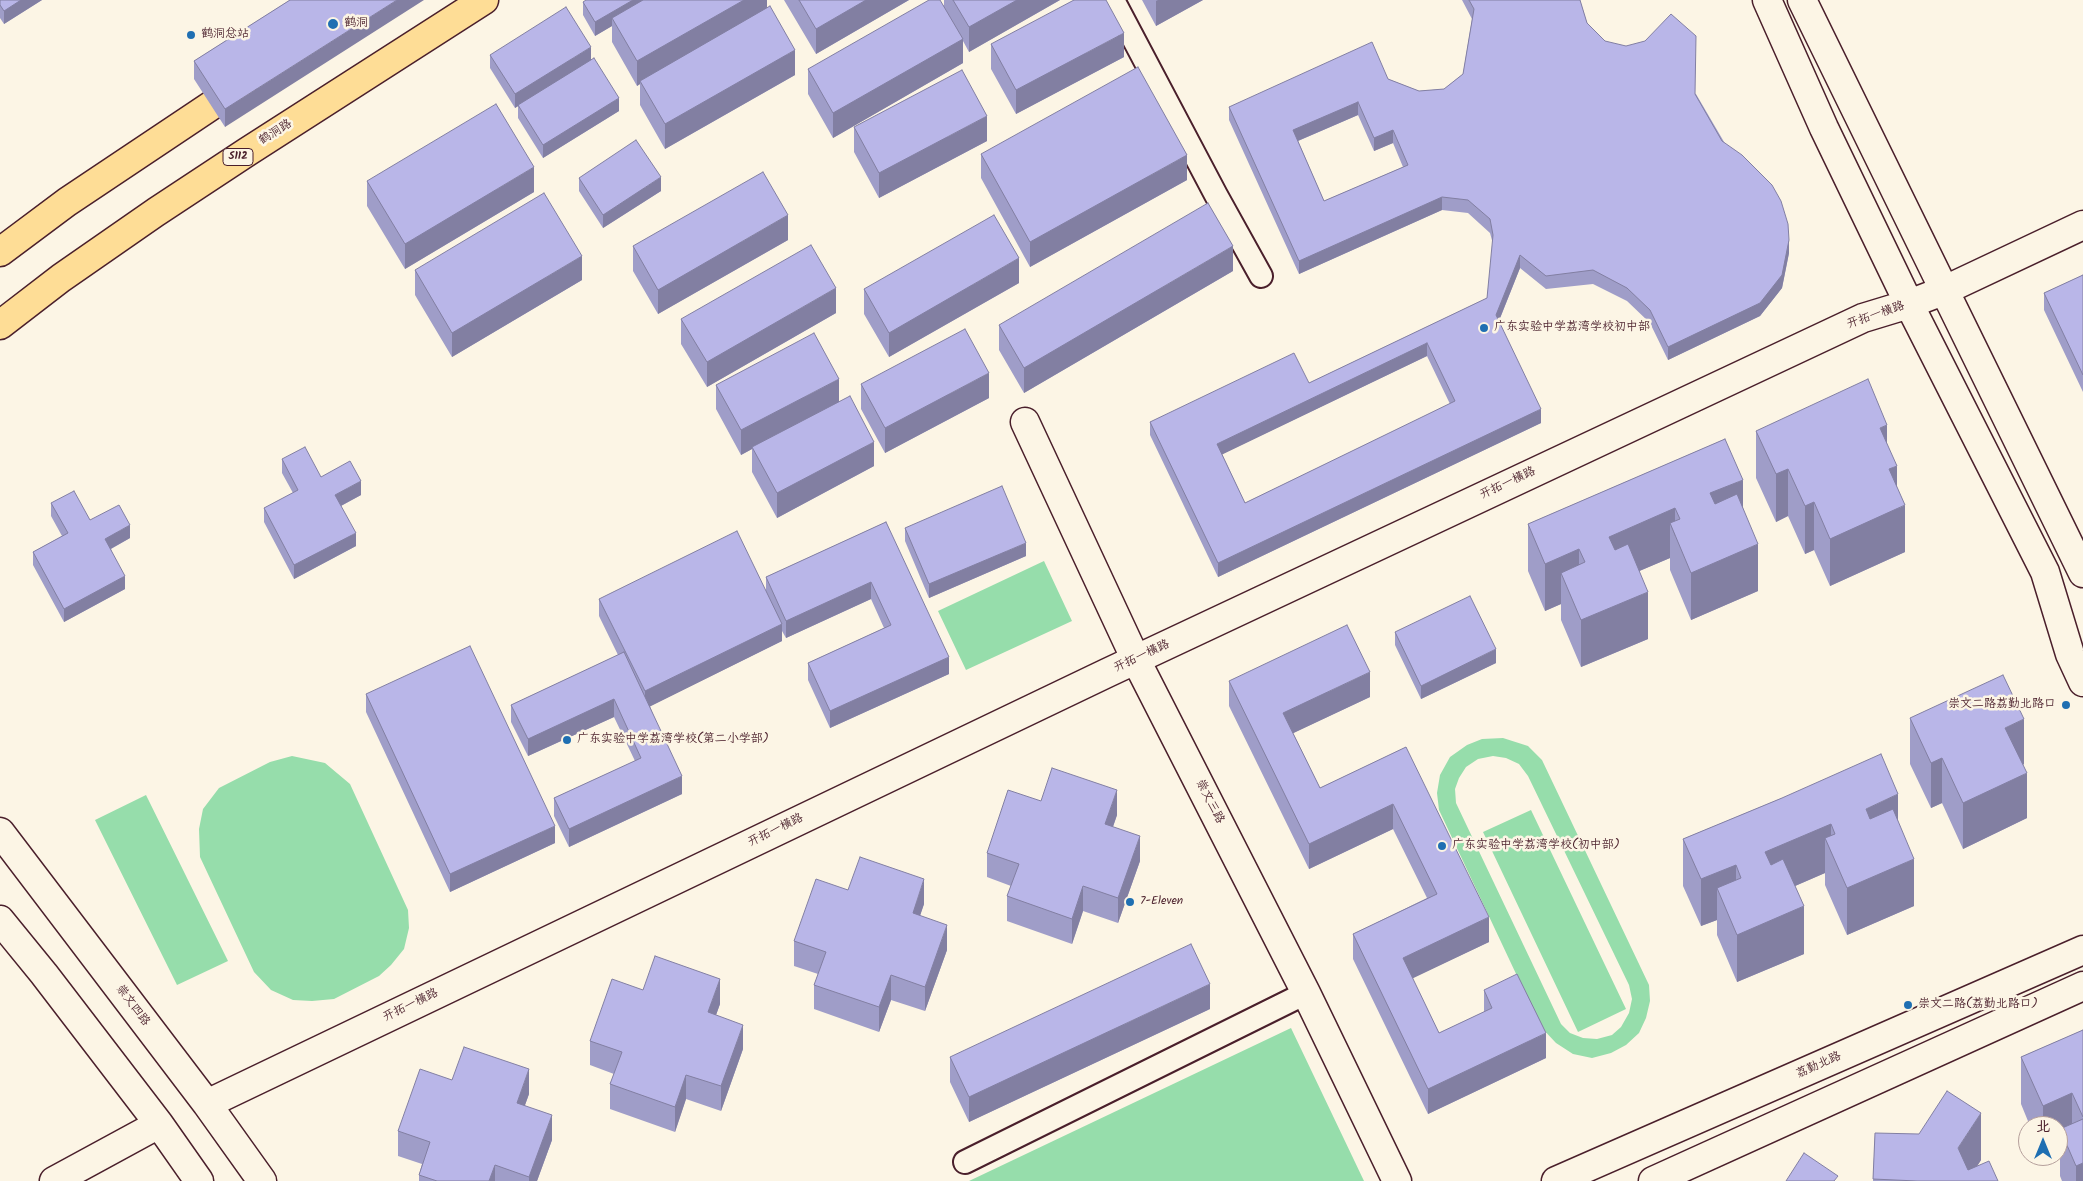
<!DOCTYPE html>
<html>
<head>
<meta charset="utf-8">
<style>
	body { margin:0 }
	#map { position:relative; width:2083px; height:1181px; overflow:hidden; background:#fcf5e5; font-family:Kalam,"LXGW WenKai TC",sans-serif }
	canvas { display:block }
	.north { position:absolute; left:2018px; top:1116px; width:50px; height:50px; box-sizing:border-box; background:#fcf5e5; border:1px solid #b59f9b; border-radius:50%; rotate:0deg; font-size:14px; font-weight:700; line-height:20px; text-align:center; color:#4a1f2b }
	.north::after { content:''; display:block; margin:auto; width:18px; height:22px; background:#1f6fb2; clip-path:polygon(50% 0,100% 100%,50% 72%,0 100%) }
</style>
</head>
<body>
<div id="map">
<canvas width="2083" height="1181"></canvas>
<div class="north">北</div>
</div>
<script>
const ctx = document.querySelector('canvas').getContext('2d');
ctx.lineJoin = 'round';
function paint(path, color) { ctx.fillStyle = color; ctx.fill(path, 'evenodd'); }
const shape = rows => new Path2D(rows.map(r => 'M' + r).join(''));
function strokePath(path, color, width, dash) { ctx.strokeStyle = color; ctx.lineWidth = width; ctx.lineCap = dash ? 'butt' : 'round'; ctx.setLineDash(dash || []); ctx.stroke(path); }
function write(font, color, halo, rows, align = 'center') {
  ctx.font = font + ' Kalam,"LXGW WenKai TC",sans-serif'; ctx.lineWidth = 5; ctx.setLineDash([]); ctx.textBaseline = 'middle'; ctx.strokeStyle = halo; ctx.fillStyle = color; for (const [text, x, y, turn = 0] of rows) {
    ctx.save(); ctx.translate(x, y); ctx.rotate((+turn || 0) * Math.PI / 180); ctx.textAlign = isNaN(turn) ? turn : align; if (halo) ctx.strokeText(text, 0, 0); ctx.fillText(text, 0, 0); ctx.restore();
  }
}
const green = shape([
	[1044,561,1072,621,966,670,938,611],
	[1503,738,1528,746,1542,760,1649,985,1650,1001,1646,1018,1639,1033,1626,1045,1611,1053,1592,1058,1573,1054,1556,1043,1541,1027,1439,810,1437,793,1440,775,1450,757,1467,745,1482,739],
	[1493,756,1506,758,1519,764,1528,776,1629,985,1632,999,1629,1013,1621,1027,1612,1035,1597,1039,1583,1038,1570,1033,1561,1024,1456,803,1455,789,1459,778,1466,767,1478,759],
	[292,756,325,763,350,784,408,910,409,928,404,949,391,965,379,976,334,999,312,1001,293,1000,271,990,254,972,200,857,199,829,203,809,219,788,270,762],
	[146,795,228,961,177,985,95,820],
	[1531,810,1626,1009,1578,1032,1483,832],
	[1291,1028,1364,1181,969,1181]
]);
const street = shape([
	[1113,0,1216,195,1261,276],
	[965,1162,1306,993]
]);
const secondary = shape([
	[1767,0,1824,128,1909,304,2045,572,2070,654,2083,682],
	[1802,0,2083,573],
	[1025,422,1136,660,1306,993,1397,1181],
	[0,832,207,1104,262,1181],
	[0,920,44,974,159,1124,199,1181],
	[207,1104,1107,673,1863,318,1909,304,1943,291,2083,225],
	[54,1181,159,1124],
	[1556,1181,2083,950],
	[1653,1181,2083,986]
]);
const primary = shape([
	[0,252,67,202,242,85],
	[0,325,61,278,156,212,247,152,484,0]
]);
const wall = shape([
	[0,0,42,0,4,24,0,18],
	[290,0,225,127,194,79,194,61],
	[767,0,767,8,795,75,665,149,640,105,640,84,637,86,612,42,612,26,595,36,583,15,583,2],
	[784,0,909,0,816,54],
	[944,0,1060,0,969,52,963,41,963,63,833,138,808,94,808,69,944,5],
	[1142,0,1203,0,1156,26],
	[1462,0,1580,0,1587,23,1605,41,1696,94,1789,253,1782,288,1760,316,1668,360,1650,323,1627,301,1593,284,1546,289,1520,268,1499,321,1541,423,1218,577,1150,435,1150,422,1309,383,1487,298,1493,244,1490,233,1468,213,1442,210,1299,274,1229,120,1229,107,1388,79,1419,91,1444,89,1463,74,1472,19],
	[1358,115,1374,151,1393,143,1403,167,1324,201,1298,141],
	[1427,356,1450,404,1245,503,1222,454],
	[991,44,1124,57,1016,114,991,69],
	[490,55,591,60,619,111,543,158,518,118,518,106,515,108,490,68],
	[854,127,987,141,879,198,854,152],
	[981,154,1187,180,1030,267,981,178],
	[579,178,661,191,603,228,579,191],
	[367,181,534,192,405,269,367,206],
	[788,240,658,314,633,271,633,246],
	[415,270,582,280,452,357,415,295],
	[1233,271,1024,393,999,350,999,325],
	[2083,275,2083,392,2044,310,2044,293],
	[1019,283,889,357,864,314,864,289],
	[836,313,707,387,681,344,681,319],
	[861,384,989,398,885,453,861,409],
	[716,385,839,402,874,466,777,518,752,472,752,449,741,455,716,409],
	[1756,431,1887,445,1897,487,1905,552,1830,586,1814,550,1805,554,1788,516,1776,522,1756,478],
	[1725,439,1743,508,1758,591,1691,620,1670,570,1670,558,1639,571,1648,639,1581,667,1561,620,1561,604,1545,611,1528,571,1528,524],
	[282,459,361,495,341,506,356,546,294,579,264,522,264,508,293,493,282,473],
	[51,503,130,538,111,549,125,589,64,622,33,565,33,552,62,536,51,516],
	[886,522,949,674,830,728,808,680,808,663,884,628,871,599,786,638,782,631,782,641,650,706,682,794,569,847,554,816,554,798,635,761,614,717,528,756,511,722,511,705,618,655,599,616,599,599,766,590,766,577],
	[905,528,1026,556,929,598,905,541],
	[1395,632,1496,663,1421,699,1395,645],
	[1229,681,1370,697,1293,733,1320,788,1406,747,1489,942,1412,978,1439,1033,1484,1012,1484,990,1546,1058,1428,1114,1353,959,1353,934,1427,898,1393,829,1309,869,1229,706],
	[366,694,555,843,450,892,366,712],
	[1910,718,2024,764,2023,765,2027,818,1963,849,1942,803,1931,808,1910,764],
	[1782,798,1898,823,1914,906,1847,935,1825,885,1825,873,1795,886,1804,954,1737,982,1717,935,1717,920,1701,926,1683,886,1683,839],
	[1041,801,1117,815,1113,827,1140,861,1118,923,1083,911,1072,944,1007,921,1007,896,1011,886,987,877,987,853],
	[848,890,924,904,920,915,947,950,925,1011,891,1000,879,1032,814,1009,814,985,818,974,794,966,794,941],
	[643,990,720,1004,716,1015,743,1049,721,1111,686,1099,675,1132,610,1109,610,1084,614,1074,590,1065,590,1041],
	[1210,1009,969,1122,950,1082,950,1057],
	[2083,1030,2083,1181,2062,1181,2060,1176,2060,1145,2058,1146,2058,1126,2030,1126,2021,1104,2021,1057],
	[452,1080,529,1094,525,1105,552,1140,537,1181,419,1181,419,1175,422,1164,398,1156,398,1131],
	[1875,1133,1981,1160,1977,1166,1998,1181,1873,1181]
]);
const shadedWall = shape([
	[21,0,42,0,4,24,4,11],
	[397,0,424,0,225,127,225,109],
	[633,0,656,0,612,18,612,26,595,36,595,22],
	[744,0,767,0,767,12,640,81,640,84,637,86,637,61],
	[866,0,909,0,816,54,816,29],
	[1017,0,1060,0,969,52,969,27],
	[1158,0,1203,0,1156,26,1156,1],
	[1124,33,1124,57,1016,114,1016,90],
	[963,39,963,63,833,138,833,113],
	[591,47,591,61,515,108,515,94],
	[795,50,795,75,665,149,665,124],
	[619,98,619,111,543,158,543,145],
	[1358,102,1358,115,1293,143,1293,130],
	[987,116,987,141,879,198,879,173],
	[1393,130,1393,143,1374,151,1374,138],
	[1187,155,1187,180,1030,267,1030,242],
	[534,167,534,192,405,269,405,244],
	[661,177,661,191,603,228,603,215],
	[1442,197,1442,210,1299,274,1299,261],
	[788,215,788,240,658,314,658,290],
	[1789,240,1789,253,1782,288,1760,316,1668,360,1668,347],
	[1233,246,1233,271,1024,393,1024,368],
	[1520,255,1520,268,1496,328,1496,315],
	[582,256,582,280,452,357,452,333],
	[1019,258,1019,283,889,357,889,333],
	[836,288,836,313,707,387,707,362],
	[1427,343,1427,356,1217,457,1217,444],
	[989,373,989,398,885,453,885,428],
	[839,379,839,403,752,447,752,449,741,455,741,430],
	[1541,409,1541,423,1218,577,1218,563],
	[1887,425,1887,472,1880,428],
	[874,442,874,466,777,518,777,493],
	[1897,466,1897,509,1905,505,1905,552,1830,586,1830,539,1889,469],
	[1788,469,1788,516,1776,522,1776,474],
	[1743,480,1743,527,1710,541,1710,493],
	[361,481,361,495,335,509,335,495],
	[1814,502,1814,550,1805,554,1805,506],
	[1675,508,1675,536,1670,523,1670,558,1609,584,1609,537],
	[130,525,130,538,105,552,105,539],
	[356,533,356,546,294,579,294,565],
	[1026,543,1026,556,929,598,929,584],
	[1758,544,1758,591,1691,620,1691,573],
	[1579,549,1579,596,1561,573,1561,604,1545,611,1545,564],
	[125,576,125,589,64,622,64,609],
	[871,582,871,599,786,638,786,621],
	[1648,592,1648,639,1581,667,1581,620],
	[782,624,782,641,645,709,645,691],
	[1496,649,1496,663,1421,699,1421,686],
	[949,657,949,674,830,728,830,711],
	[1370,672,1370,697,1283,738,1283,713],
	[614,699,614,717,528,756,528,739],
	[2024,719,2024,764,2005,773,2005,728],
	[1942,758,1942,803,1931,808,1931,763],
	[2027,773,2027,818,1963,849,1963,803],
	[682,776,682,794,569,847,569,829],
	[1117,790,1117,815,1105,849,1105,824],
	[1898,794,1898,842,1866,856,1866,809],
	[1393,804,1393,829,1309,869,1309,844],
	[1831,824,1831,852,1825,838,1825,873,1765,899,1765,852],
	[555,826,555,843,450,892,450,874],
	[1140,836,1140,861,1118,923,1118,898],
	[1914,859,1914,906,1847,935,1847,888],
	[1736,865,1736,912,1717,888,1717,920,1701,926,1701,879],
	[924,879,924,904,913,937,913,913],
	[1083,886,1083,911,1072,944,1072,919],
	[1804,906,1804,954,1737,982,1737,935],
	[1489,917,1489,942,1403,983,1403,958],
	[947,925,947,950,925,1011,925,987],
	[891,975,891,1000,879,1032,879,1007],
	[720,979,720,1004,708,1037,708,1012],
	[1210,984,1210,1009,969,1122,969,1097],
	[743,1025,743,1049,721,1111,721,1086],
	[1546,1033,1546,1058,1428,1114,1428,1089],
	[529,1069,529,1094,517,1127,517,1103],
	[686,1075,686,1099,675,1132,675,1107],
	[2072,1093,2072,1140,2060,1129,2060,1145,2058,1146,2058,1126,2043,1126,2043,1106],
	[1981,1113,1981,1160,1968,1181,1958,1148],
	[552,1115,552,1140,537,1181,529,1181,529,1177],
	[2083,1163,2083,1181,2076,1181,2076,1166],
	[495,1165,495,1181,489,1181]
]);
const building = shape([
	[0,0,21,0,4,11,0,5,0,0],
	[290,0,397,0,225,109,194,61,290,0],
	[586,0,633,0,595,22,583,2,586,0],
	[643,0,744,0,637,61,612,18,643,0],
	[799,0,866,0,816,29,799,0],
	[929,0,940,0,963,39,833,113,808,69,929,0],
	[953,0,1017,0,969,27,953,0],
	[1074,0,1106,0,1124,33,1016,90,991,44,1074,0],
	[1469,0,1580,0,1587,23,1605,41,1626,46,1645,41,1671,14,1696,36,1695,94,1722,141,1742,155,1772,185,1781,201,1788,224,1789,240,1782,275,1760,303,1668,347,1650,310,1627,288,1593,270,1546,276,1520,255,1496,315,1541,409,1218,563,1150,422,1294,353,1309,383,1487,298,1493,235,1490,219,1468,200,1442,197,1299,261,1229,107,1372,42,1388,79,1419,91,1444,89,1463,74,1474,9,1469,0],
	[1358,102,1374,138,1393,130,1408,165,1324,201,1293,130,1358,102],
	[1427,343,1455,401,1245,503,1217,444,1427,343],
	[770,6,795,50,665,124,640,81,770,6],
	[566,7,591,47,515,94,490,55,566,7],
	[594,58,619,98,543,145,518,105,594,58],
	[1138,67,1187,155,1030,242,981,154,1138,67],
	[962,70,987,116,879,173,854,127,962,70],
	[496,104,534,167,405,244,367,181,496,104],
	[636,140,661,177,603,215,579,178,636,140],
	[763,172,788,215,658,290,633,246,763,172],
	[544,193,582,256,452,333,415,270,544,193],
	[1208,203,1233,246,1024,368,999,325,1208,203],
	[994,215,1019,258,889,333,864,289,994,215],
	[811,245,836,288,707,362,681,319,811,245],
	[2083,275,2083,375,2044,293,2083,275],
	[965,329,989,373,885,428,861,384,965,329],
	[814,333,839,379,741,430,716,385,814,333],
	[1868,379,1887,425,1880,428,1897,466,1889,469,1905,505,1830,539,1814,502,1805,506,1788,469,1776,474,1756,431,1868,379],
	[850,396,874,442,777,493,752,447,850,396],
	[1725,439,1743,480,1710,493,1715,504,1737,494,1758,544,1691,573,1670,523,1680,519,1675,508,1609,537,1615,550,1628,544,1648,592,1581,620,1561,573,1585,562,1579,549,1545,564,1528,524,1725,439],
	[305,447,321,477,350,461,361,481,335,495,356,533,294,565,264,508,298,490,282,459,305,447],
	[1002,486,1026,543,929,584,905,528,1002,486],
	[74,491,90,520,119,505,130,525,105,539,125,576,64,609,33,552,68,533,51,503,74,491],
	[886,522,949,657,830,711,808,663,891,625,871,582,786,621,766,577,886,522],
	[737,531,782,624,645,691,599,599,737,531],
	[1470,596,1496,649,1421,686,1395,632,1470,596],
	[1347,625,1370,672,1283,713,1320,788,1406,747,1489,917,1403,958,1439,1033,1492,1008,1484,990,1517,974,1546,1033,1428,1089,1353,934,1437,894,1393,804,1309,844,1229,681,1347,625],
	[470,646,555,826,450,874,366,694,470,646],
	[624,652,682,776,569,829,554,798,641,758,614,699,528,739,511,705,624,652],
	[2003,675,2024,719,2005,728,2027,773,1963,803,1942,758,1931,763,1910,718,2003,675],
	[1881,754,1898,794,1866,809,1870,819,1893,809,1914,859,1847,888,1825,838,1835,834,1831,824,1765,852,1771,865,1783,859,1804,906,1737,935,1717,888,1741,878,1736,865,1701,879,1683,839,1782,798,1881,754],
	[1052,768,1117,790,1105,824,1140,836,1118,898,1083,886,1072,919,1007,896,1019,864,987,853,1008,790,1041,801,1052,768],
	[860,857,924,879,913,913,947,925,925,987,891,975,879,1007,814,985,826,952,794,941,816,879,848,890,860,857],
	[1191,944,1210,984,969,1097,950,1057,1191,944],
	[655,956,720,979,708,1012,743,1025,721,1086,686,1075,675,1107,610,1084,622,1052,590,1041,612,979,643,990,655,956],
	[2083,1030,2083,1117,2072,1093,2043,1106,2021,1057,2083,1030],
	[464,1047,529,1069,517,1103,552,1115,529,1177,495,1165,489,1181,437,1181,419,1175,430,1142,398,1131,420,1069,452,1080,464,1047],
	[1947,1091,1981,1113,1958,1148,1968,1170,1989,1161,1998,1181,1917,1181,1873,1179,1875,1133,1919,1134,1947,1091],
	[2083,1119,2083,1163,2076,1166,2060,1129,2083,1119],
	[1804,1153,1838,1176,1834,1181,1786,1181,1804,1153]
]);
const markers = [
	[333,24,6,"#1f6fb2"],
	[191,35,5,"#1f6fb2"],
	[1484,328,5,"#1f6fb2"],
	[2066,705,5,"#1f6fb2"],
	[567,740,5,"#1f6fb2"],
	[1442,846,5,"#1f6fb2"],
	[1130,902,5,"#1f6fb2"],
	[1908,1005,5,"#1f6fb2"]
];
const shields = [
	[238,157,30]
];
const shieldNames = [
	["S112",238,157]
];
const poiNames = [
	["鹤洞",344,24],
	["鹤洞总站",201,35],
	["广东实验中学荔湾学校初中部",1494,328],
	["崇文二路荔勤北路口",2056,705,"right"],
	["广东实验中学荔湾学校(第二小学部)",577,740],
	["广东实验中学荔湾学校(初中部)",1452,846],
	["7-Eleven",1140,902],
	["崇文二路(荔勤北路口)",1918,1005]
];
const streetNames = [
	["鹤洞路",276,133,-32],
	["开拓一横路",1876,316,-19],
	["开拓一横路",1508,484,-25],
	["开拓一横路",1142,657,-25],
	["崇文三路",1209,802,63],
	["开拓一横路",776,831,-26],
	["崇文四路",132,1006,53],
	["开拓一横路",411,1006,-26],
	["荔勤北路",1819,1066,-24]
];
paint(green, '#96ddab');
strokePath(street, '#4a1f2b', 26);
strokePath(secondary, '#4a1f2b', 31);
strokePath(primary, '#4a1f2b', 31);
strokePath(street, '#fcf5e5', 22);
strokePath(secondary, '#fcf5e5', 28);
strokePath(primary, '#fedd96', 28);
paint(wall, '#9f9dc8');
paint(shadedWall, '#827fa2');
paint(building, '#b9b6e8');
strokePath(building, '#827fa2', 1);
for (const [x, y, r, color] of markers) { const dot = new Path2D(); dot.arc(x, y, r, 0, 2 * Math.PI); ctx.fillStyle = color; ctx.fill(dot); strokePath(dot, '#fcf5e5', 2); }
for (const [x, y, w] of shields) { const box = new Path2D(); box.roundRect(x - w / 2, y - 8.5, w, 17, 4); ctx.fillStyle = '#fcf5e5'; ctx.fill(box); strokePath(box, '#4a1f2b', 1); }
write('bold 11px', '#4a1f2b', null, shieldNames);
write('12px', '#4a1f2b', '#fcf5e5', poiNames, 'left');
write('12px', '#4a1f2b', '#fcf5e5', streetNames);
</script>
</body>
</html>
